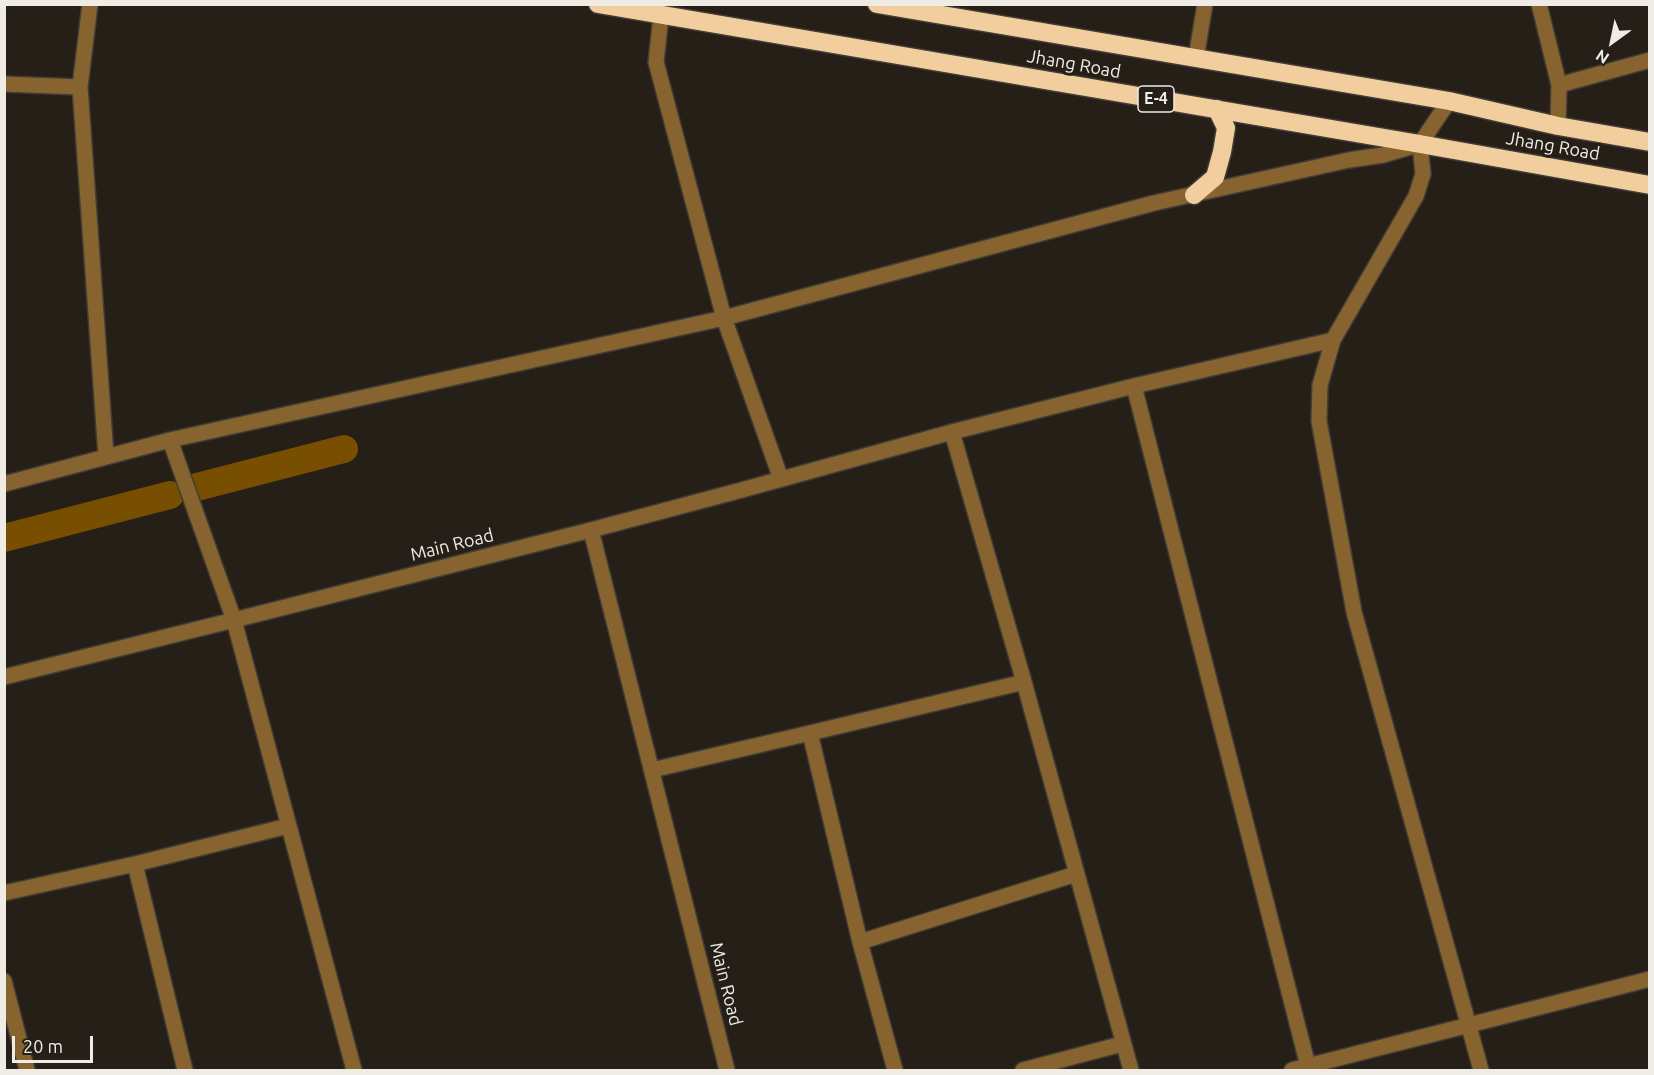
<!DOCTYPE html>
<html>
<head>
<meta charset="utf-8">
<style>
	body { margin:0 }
	#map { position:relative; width:1654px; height:1075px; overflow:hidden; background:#251f17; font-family:Ubuntu,sans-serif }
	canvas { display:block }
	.frame { position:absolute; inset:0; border:6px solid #efebe5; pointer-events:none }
	.north { position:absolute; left:1582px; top:12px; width:60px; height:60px; -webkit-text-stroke:4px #251f17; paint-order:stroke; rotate:213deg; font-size:16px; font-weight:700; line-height:24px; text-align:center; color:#efebe5 }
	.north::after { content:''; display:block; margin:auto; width:21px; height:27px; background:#efebe5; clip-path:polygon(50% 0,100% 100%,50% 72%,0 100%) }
	.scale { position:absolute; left:12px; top:1036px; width:81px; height:27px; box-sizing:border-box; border:3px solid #efebe5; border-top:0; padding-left:8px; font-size:18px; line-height:21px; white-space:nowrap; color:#efebe5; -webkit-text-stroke:4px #251f17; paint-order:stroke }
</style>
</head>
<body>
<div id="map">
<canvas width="1654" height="1075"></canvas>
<div class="frame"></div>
<div class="north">N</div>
<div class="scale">20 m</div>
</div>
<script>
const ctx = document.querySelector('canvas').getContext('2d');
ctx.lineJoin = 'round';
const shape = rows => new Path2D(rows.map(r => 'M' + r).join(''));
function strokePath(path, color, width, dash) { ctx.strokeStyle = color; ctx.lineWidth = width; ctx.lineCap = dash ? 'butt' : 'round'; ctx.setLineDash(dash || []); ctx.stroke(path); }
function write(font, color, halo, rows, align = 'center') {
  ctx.font = font + ' Ubuntu,sans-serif'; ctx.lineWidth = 6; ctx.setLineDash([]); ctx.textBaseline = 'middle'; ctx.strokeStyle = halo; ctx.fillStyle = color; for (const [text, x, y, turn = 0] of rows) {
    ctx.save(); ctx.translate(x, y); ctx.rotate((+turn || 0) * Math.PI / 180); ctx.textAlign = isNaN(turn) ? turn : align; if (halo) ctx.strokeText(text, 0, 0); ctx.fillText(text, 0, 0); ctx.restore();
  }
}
const canal = shape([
	[193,488,344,449],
	[4,538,170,495]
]);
const minor = shape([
	[1539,4,1559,85,1558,126],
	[661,16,656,62,724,318,781,479],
	[1196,58,1205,4],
	[4,84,80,87,90,4],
	[1559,85,1650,60],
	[80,87,106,456],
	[1420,144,1423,174,1416,196,1333,340,1320,385,1319,421,1354,612,1481,1070],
	[1134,386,1309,1070],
	[952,432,1024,682,1131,1070],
	[4,484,170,440,724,318,1154,203,1349,160,1383,155,1420,144,1449,101],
	[591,530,738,491,952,432,1134,386,1333,340],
	[4,677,234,620,170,440],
	[652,770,810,733],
	[135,864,185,1070],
	[4,893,135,864,288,826],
	[860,942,1076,874],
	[4,981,27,1070],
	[354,1070,234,620,591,530,727,1070],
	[895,1070,860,942,810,733,1024,682],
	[1023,1070,1122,1044],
	[1292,1070,1650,979]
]);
const highway = shape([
	[598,4,1420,144,1650,185],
	[877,4,1449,101,1558,126,1650,142],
	[1194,195,1215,177,1222,152,1226,128,1217,109]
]);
const shields = [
	[1156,99,36]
];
const shieldNames = [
	["E-4",1156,99]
];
const streetNames = [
	["Jhang Road",1074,64,10],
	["Jhang Road",1553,146,10],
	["Main Road",452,545,-14],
	["Main Road",726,984,76]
];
strokePath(canal, '#784e00', 28);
strokePath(minor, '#413c34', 18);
strokePath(highway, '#413c34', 21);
strokePath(minor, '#876330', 15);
strokePath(highway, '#f2ce9f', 18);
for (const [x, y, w] of shields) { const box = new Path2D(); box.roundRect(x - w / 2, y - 13, w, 26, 4.5); ctx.fillStyle = '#251f17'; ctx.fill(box); strokePath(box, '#efebe5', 1.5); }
write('bold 16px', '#efebe5', null, shieldNames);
write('18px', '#efebe5', '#251f17', streetNames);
</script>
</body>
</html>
